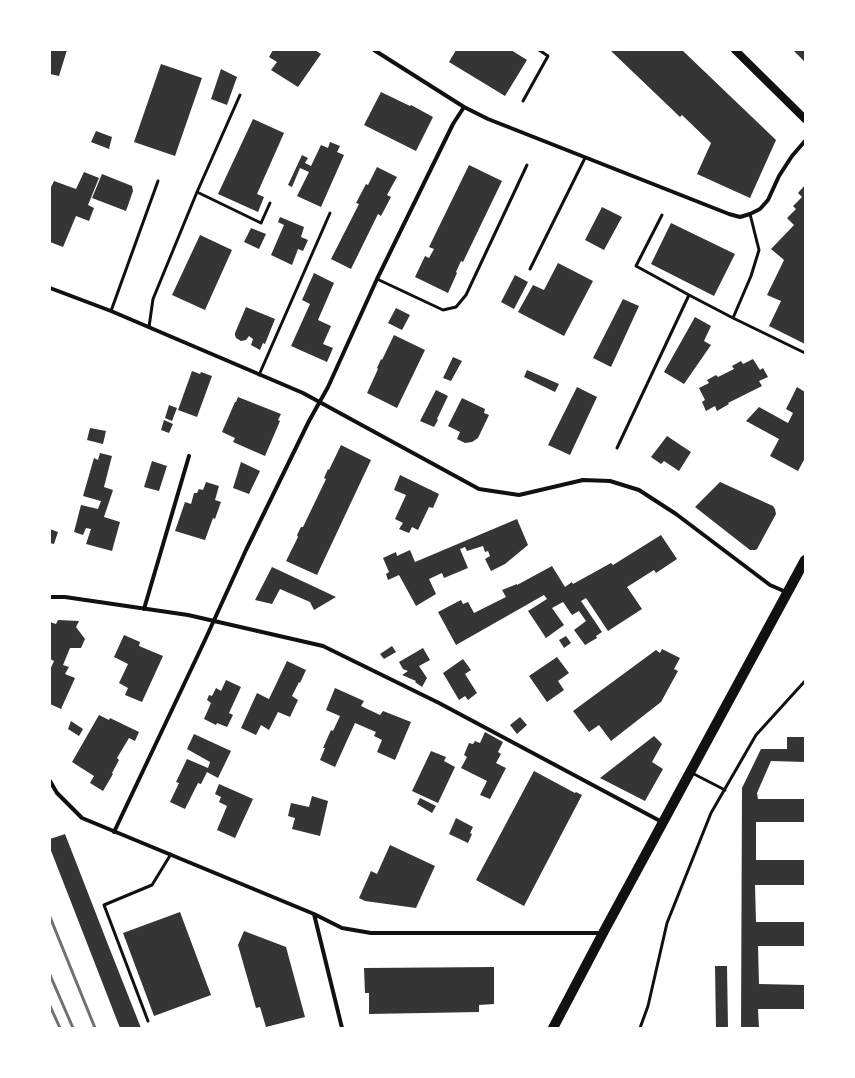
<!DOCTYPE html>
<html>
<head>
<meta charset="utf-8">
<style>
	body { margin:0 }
	#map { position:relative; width:855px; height:1078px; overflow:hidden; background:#fff; font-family:"Open Sans",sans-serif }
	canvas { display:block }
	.frame { position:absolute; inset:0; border:51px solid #fff; pointer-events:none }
</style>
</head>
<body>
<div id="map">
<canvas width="855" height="1078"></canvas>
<div class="frame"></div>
</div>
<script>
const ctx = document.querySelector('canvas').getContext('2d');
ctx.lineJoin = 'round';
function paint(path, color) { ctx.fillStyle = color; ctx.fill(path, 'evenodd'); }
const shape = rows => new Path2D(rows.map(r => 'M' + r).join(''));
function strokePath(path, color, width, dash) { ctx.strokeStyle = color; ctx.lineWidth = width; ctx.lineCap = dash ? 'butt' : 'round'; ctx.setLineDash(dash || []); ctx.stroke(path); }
const building = shape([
	[50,50,67,50,59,76,50,74],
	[273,50,315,50,321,54,298,87,271,70,277,62,269,57],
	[456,50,511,50,527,60,505,96,449,62],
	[610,50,682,50,776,140,750,198,697,174,711,143,682,115,680,117],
	[793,50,805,50,805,62],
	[161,64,202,78,175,156,134,142],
	[221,69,237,77,227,105,211,99],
	[381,92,410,106,411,105,433,117,416,151,364,125],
	[253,119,284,133,257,194,264,197,258,212,218,194],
	[96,131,112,137,109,149,91,142],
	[330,142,340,146,337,152,344,155,321,207,297,196,309,172,300,168,292,187,288,185,302,155,308,158,305,163,311,166,321,145,328,148],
	[469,165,502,181,463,262,461,261,456,272,457,273,448,293,415,277,425,256,429,258,434,249,429,247],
	[377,167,397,177,387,195,391,197,381,216,378,214,351,269,331,259,359,204,356,203,366,184,368,185],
	[84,172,99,178,88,205,94,208,89,221,76,216,63,247,50,242,50,189,54,181,76,189],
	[102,174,132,186,133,191,126,211,92,198],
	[805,185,805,344,769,326,781,301,767,295,784,260,771,249,794,225,787,218,796,209,793,206,802,197,798,193],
	[602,207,622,217,604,250,585,240],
	[280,217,304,227,301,237,308,240,303,251,298,249,292,265,271,255,284,225,278,222],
	[671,223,735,254,714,296,651,264],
	[251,228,266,234,259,249,244,242],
	[200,235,232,250,205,310,172,295],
	[558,263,593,281,564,336,518,312,533,285,544,290],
	[314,273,334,283,318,320,331,326,323,344,333,348,327,362,291,346,310,304,302,300],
	[515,275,528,282,514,309,501,302],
	[623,299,639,306,611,367,593,358],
	[246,307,275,319,265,344,263,343,260,350,251,345,253,339,249,336,246,340,241,341,236,338,235,335,235,333],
	[396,308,410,315,402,330,388,323],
	[695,317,711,326,704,341,711,345,684,384,664,372],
	[394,335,425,350,397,408,367,393,378,369,377,368,381,359,382,360],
	[453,357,462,361,451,381,443,378],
	[753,359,760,370,763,368,768,377,759,381,762,386,728,403,729,404,717,411,715,406,706,411,702,402,705,400,699,388,709,383,707,380,716,375,718,377,734,369,732,366,741,361,743,364],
	[527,370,559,384,555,392,524,377],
	[192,371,200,374,201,372,212,376,197,417,178,410],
	[577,387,597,397,570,455,548,445],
	[797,387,805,392,805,458,798,471,770,456,779,439,746,421,759,407,788,423,793,413,786,409],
	[436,390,448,396,437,419,438,420,434,427,420,421],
	[238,397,281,414,278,420,280,421,265,456,233,442,235,438,222,432,235,402,236,402],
	[462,398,485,409,484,413,489,415,478,438,472,442,465,443,457,439,460,432,448,426],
	[169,405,177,408,172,421,165,418],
	[164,420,173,424,169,433,161,430],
	[90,428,106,431,103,444,87,440],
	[667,436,691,452,679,471,664,461,661,464,651,457],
	[341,445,371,460,317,575,286,561,298,537,297,535,301,527,303,527,326,479,324,478,328,469,329,470],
	[100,453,112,456,104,487,113,490,104,517,120,522,112,551,86,544,91,529,86,528,83,535,74,532,81,505,98,509,101,501,83,496,94,458,98,460],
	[152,461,167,466,159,491,144,487],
	[241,462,260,471,249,494,233,488],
	[400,475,439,494,433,508,429,507,418,530,412,527,409,533,399,529,403,523,395,519,406,495,394,490],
	[206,482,219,486,215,500,221,502,215,519,213,518,205,540,175,531,185,502,191,504,194,493,197,493,199,489,203,490],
	[720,482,773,506,775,509,776,514,757,549,755,550,750,550,695,507],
	[517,519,528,545,505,564,491,571,485,559,490,556,488,551,485,552,483,546,467,551,465,547,460,549,468,568,444,578,442,573,429,579,436,594,416,606,399,575,388,580,386,574,389,572,383,558,396,552,397,556,410,550,415,562],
	[50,529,58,532,54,544,50,543],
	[661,535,677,559,656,573,654,570,627,587,642,609,608,631,586,598,581,601,602,632,596,636,597,638,585,645,574,630,586,621,579,611,572,615,563,602,552,608,564,625,546,638,528,611,547,599,544,595,456,645,438,612,461,600,463,604,468,602,474,613,506,597,502,590,517,584,517,585,552,566,565,587,572,582,573,584,611,563,613,565],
	[272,567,317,588,336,597,314,610,310,602,280,589,272,604,255,600],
	[58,620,79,621,76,627,85,639,81,648,70,648,63,665,69,667,65,674,75,678,61,709,50,704,50,670,54,661,50,659,50,622,56,624],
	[124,635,140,642,139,646,163,656,142,702,125,695,128,688,119,683,128,664,114,657],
	[566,636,571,643,564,648,559,640],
	[392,646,396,652,384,659,380,654],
	[423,648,430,660,419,666,427,678,422,687,415,682,416,681,402,675,408,671,403,669,399,662],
	[662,649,680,658,674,669,678,671,661,702,611,741,599,725,589,732,573,711,656,650,660,653],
	[557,657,569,673,558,681,564,690,547,702,529,676],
	[463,659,471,670,465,674,477,693,468,700,465,696,459,700,443,673],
	[287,661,306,670,300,683,299,682,292,696,298,700,290,717,278,712,269,730,261,725,256,735,241,728,257,693,269,699],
	[226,680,241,687,229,713,233,715,227,727,217,723,216,725,204,719,211,703,207,700,209,695,212,696,216,688,221,691],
	[335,688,364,701,361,706,380,715,383,711,411,722,395,760,377,752,382,740,374,736,376,732,355,723,335,767,320,760,325,748,323,748,331,730,333,731,340,716,326,710],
	[99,715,109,720,110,718,139,732,135,741,129,738,117,758,119,760,112,773,113,774,103,791,90,783,94,776,72,762],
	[520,717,527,725,517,734,510,725],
	[71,721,83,729,79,736,68,729],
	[485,732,503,742,498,752,501,754,496,763,506,768,490,799,480,795,487,781,461,768,467,757,464,755,469,743,473,744,475,741,480,743],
	[194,734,231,751,218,778,207,772,201,784,198,783,185,809,170,802,179,783,176,782,187,759,208,768,210,762,187,749],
	[654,736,662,744,652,762,663,769,645,801,600,778],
	[787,737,805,737,805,762,771,761,757,793,758,799,805,799,805,822,756,822,756,860,805,860,805,885,755,885,756,922,805,922,805,946,758,946,759,984,805,985,805,1009,758,1009,759,1028,741,1028,742,788,761,749,787,749],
	[431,751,446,757,444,761,455,767,438,803,412,791],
	[534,771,575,793,576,792,582,795,524,906,476,880],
	[219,784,253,799,235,838,217,830,227,806,219,802,221,797,215,794],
	[312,796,328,801,320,836,292,829,295,818,288,816,291,803,309,807],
	[420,798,436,806,432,813,417,804],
	[456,818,473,827,470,833,472,834,468,843,449,834],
	[65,834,107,942,141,1028,120,1028,50,848,50,839],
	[390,845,435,866,416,908,365,901,359,898,371,871,377,874],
	[180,912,211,995,154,1016,123,933],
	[244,931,286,947,305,1017,266,1027,260,1007,256,1008,238,945],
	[715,966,727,966,728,1028,716,1028],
	[494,967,494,1004,479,1005,479,1012,369,1014,369,993,365,993,364,968]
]);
const service = shape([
	[523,101,548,56,539,50],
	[197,192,261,223,270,203],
	[662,215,636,266,689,295],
	[530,269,585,158],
	[377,279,443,310,456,307,466,295,527,165],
	[111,311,158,181],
	[733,318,805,353],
	[149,327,153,299,197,192,240,95],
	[259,375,330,213],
	[617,448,689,295,733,318,751,276,759,250,750,214],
	[692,773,725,790],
	[148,1021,104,905,152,885,171,854],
	[640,1028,648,1006,667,923,711,813,756,735,805,681]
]);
const minor = shape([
	[374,50,464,107,488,119,729,214,740,217,750,214,760,209,768,200,779,176,792,156,805,141],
	[50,288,111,311,303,393,479,489,519,495,583,480,610,481,639,490,676,514,770,585,786,592],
	[50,597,65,597,188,615,323,646,439,703,662,822],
	[144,609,189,456],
	[50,781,57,793,82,818,314,914,342,928,371,933,603,933],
	[114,832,205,640,246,550,309,421,328,387,377,279,453,124,464,107],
	[314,914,342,1028]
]);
const secondary = shape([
	[735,50,805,119]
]);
const primary = shape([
	[553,1028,603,933,805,560]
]);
const rail = shape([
	[50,917,95,1028],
	[50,975,73,1028],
	[50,1006,60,1028]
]);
paint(building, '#353535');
strokePath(service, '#111', 3);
strokePath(minor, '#111', 4);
strokePath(secondary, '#111', 8);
strokePath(primary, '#111', 10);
strokePath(rail, '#707070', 3);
</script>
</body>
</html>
